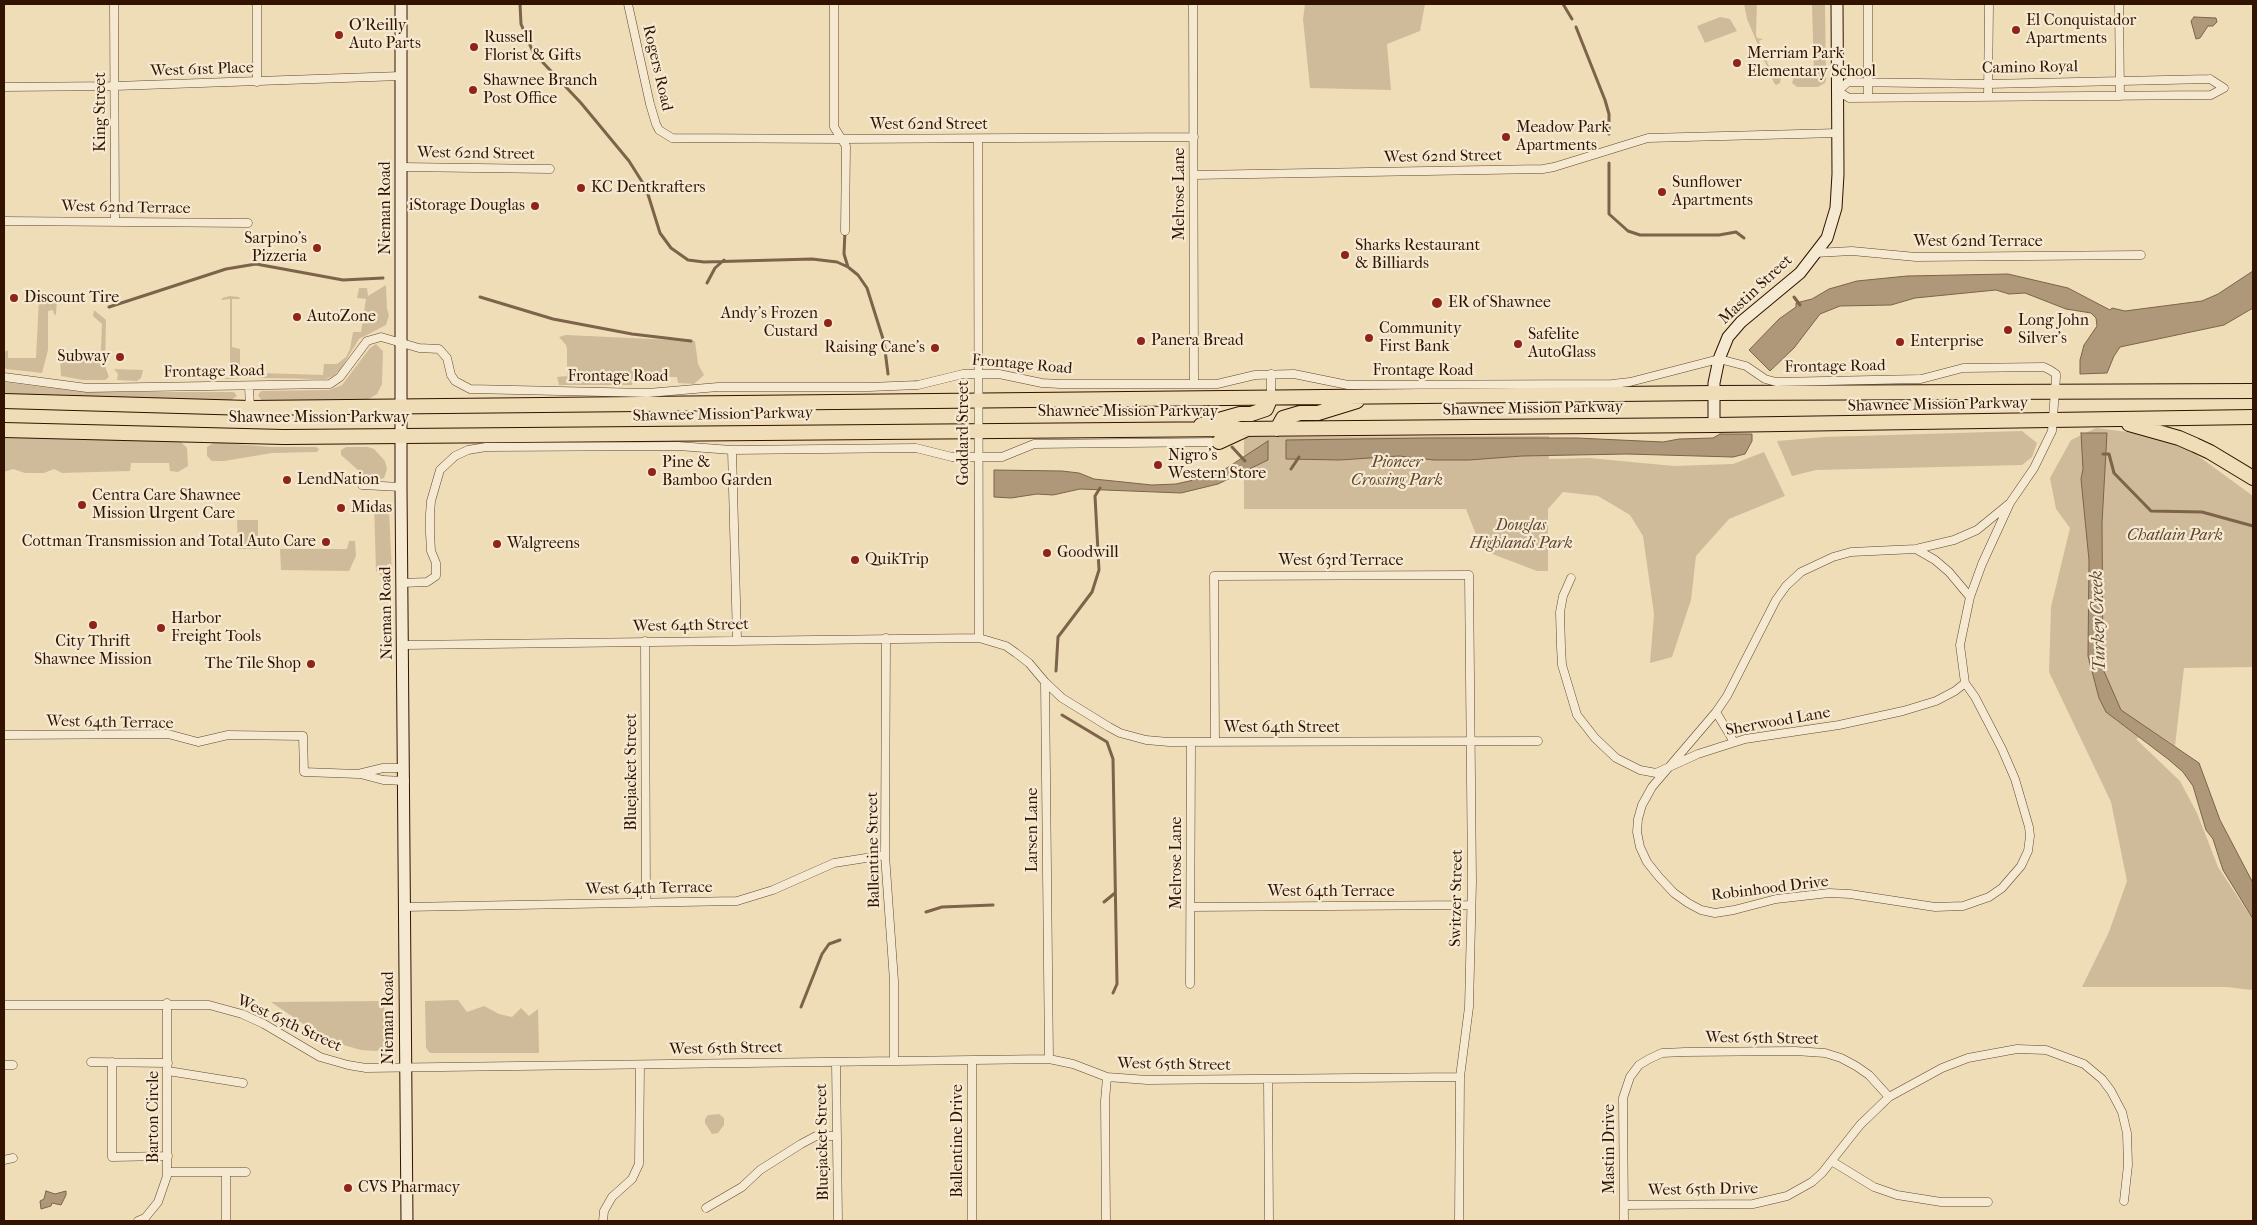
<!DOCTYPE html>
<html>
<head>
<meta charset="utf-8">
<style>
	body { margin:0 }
	#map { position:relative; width:2257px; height:1225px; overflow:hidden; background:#efddb8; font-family:"IM FELL French Canon",serif }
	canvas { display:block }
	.frame { position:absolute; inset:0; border:5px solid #311300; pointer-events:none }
</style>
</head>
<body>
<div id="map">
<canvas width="2257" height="1225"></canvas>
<div class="frame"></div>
</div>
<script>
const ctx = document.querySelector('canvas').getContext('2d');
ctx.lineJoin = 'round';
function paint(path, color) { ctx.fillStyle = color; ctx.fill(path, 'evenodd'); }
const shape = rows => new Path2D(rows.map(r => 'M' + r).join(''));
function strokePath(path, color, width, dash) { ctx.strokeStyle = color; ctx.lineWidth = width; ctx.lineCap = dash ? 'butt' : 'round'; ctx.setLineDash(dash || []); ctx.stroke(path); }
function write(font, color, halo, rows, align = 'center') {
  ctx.font = font + ' "IM FELL French Canon",serif'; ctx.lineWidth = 4.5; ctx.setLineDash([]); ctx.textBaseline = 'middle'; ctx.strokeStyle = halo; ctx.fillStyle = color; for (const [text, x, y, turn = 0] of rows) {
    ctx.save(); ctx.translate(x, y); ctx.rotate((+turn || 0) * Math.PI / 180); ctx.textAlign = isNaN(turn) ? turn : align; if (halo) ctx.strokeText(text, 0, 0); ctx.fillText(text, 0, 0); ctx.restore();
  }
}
const green = shape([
	[1305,4,1425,4,1420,31,1387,44,1391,90,1310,88,1303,19],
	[1744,4,1757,4,1756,35,1757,38,1763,39,1759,41,1773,77,1781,77,1780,83,1776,85,1774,83,1747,19],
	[1812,4,1825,4,1826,80,1825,83,1818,87,1797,87,1792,83,1794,76,1814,75],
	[1720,17,1730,19,1737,31,1705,43,1697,26],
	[386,285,387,309,389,315,386,325,359,339,340,370,333,376,326,379,259,378,256,372,258,364,261,363,262,373,323,375,324,364,337,364,346,357,350,349,353,332,361,332,366,299,357,298,359,288,367,288,368,296],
	[230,296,239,297,240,299,232,299,232,347,240,349,240,374,239,378,225,379,225,378,230,377,230,299,222,300,222,298],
	[57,298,56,315,54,314,53,310,48,311,48,350,42,373,6,369,4,365,4,352,8,350,8,358,36,358,39,299],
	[94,310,106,320,105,366,109,377,105,380,83,380,61,376,60,359,84,361,84,358,98,358,101,350,102,324,93,316],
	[566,335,695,341,698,364,704,375,694,384,678,383,677,377,634,377,632,385,559,385,557,377,567,376,567,349,566,345,559,337],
	[376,344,383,351,382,384,377,394,367,400,262,401,258,395,261,391,329,390,342,385,370,348],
	[114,369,143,370,141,378,137,381,117,380,118,374],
	[4,382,83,392,234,392,237,396,231,400,4,395],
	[2096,428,2144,434,2190,450,2253,496,2253,667,2184,668,2175,746,2151,730,2136,739,2180,781,2197,813,2218,867,2253,920,2253,987,2251,990,2227,987,2082,987,2109,932,2127,881,2111,802,2049,672,2051,607,2070,528,2056,509,2050,478,2071,440],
	[2022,431,2037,443,2032,457,2022,465,1816,470,1792,476,1777,441,1824,437],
	[4,436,181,442,187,448,188,466,178,472,170,471,169,463,131,463,130,471,62,473,54,469,44,473,25,473,13,469,4,472],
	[1549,436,1549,459,1589,458,1674,466,1733,464,1764,452,1785,496,1729,519,1696,556,1691,600,1672,657,1650,663,1654,614,1643,536,1630,515,1598,496,1563,492,1548,509,1548,571,1537,571,1482,550,1466,509,1244,509,1244,437],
	[215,442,270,447,316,447,319,449,317,452,272,453,224,461,212,461,207,456,207,447],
	[346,447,368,447,374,449,385,461,387,469,384,478,374,481,366,477,341,455,341,450],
	[374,502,384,502,389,509,392,574,383,577,376,571],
	[258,520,258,549,238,549,237,520],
	[349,541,355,541,356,556,349,571,281,570,280,549,347,549],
	[458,1000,467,1012,484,1006,499,1014,512,1017,521,1008,529,1016,538,1009,539,1053,430,1053,426,1048,425,1001],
	[384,1001,386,1046,382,1050,375,1051,361,1050,340,1044,318,1034,271,1002],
	[719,1114,724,1118,724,1125,718,1133,712,1134,705,1123,705,1119,708,1115]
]);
const water = shape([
	[2194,17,2216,18,2217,22,2213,26,2208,26,2200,38,2196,39,2191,21,2194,17],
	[2253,271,2253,308,2224,325,2120,347,2114,356,2107,373,2080,374,2080,360,2084,345,2097,326,2096,318,2091,313,2066,309,2025,293,2009,294,1996,290,1915,298,1891,305,1840,306,1820,314,1794,348,1770,371,1749,350,1779,319,1796,307,1796,303,1812,299,1829,289,1857,281,1907,276,2008,274,2068,288,2110,310,2112,308,2125,311,2202,301,2218,294,2253,271],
	[2081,433,2107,433,2102,523,2103,669,2121,710,2199,763,2220,820,2253,883,2253,919,2223,870,2213,839,2206,830,2193,786,2183,772,2168,759,2106,712,2099,698,2088,656,2089,560,2081,479,2083,469,2081,433],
	[1720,434,1752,434,1752,441,1745,454,1733,457,1627,454,1522,456,1469,460,1434,460,1399,456,1340,460,1286,459,1286,440,1428,438,1577,438,1663,442,1679,439,1713,438,1720,434],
	[1268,441,1268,460,1218,484,1181,493,1080,489,1053,495,1037,494,1011,498,994,497,994,470,1062,471,1079,473,1094,479,1152,485,1176,484,1216,475,1268,441],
	[46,1191,55,1194,66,1191,66,1195,61,1205,52,1203,51,1206,41,1209,40,1201,44,1199,46,1191]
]);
const stream = shape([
	[520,4,521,24,533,52,581,103,629,161,646,188,660,233,671,248,688,260,704,262,812,259,837,262,848,267,858,275,867,288,884,342,888,374],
	[1563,4,1572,19],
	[1576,27,1605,100,1609,114,1609,134],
	[1609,163,1609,214,1628,231,1640,235,1719,235,1736,232,1744,238],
	[845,231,844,254,848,267],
	[707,283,715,268,724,260],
	[480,297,553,319,632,334,691,341],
	[1794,297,1800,305],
	[109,307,226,269,256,264,343,280,383,278],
	[1232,447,1245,461],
	[2103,454,2109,454,2114,473,2151,511,2202,512,2253,526],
	[1291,469,1299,457],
	[1056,671,1058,637,1092,592,1099,570,1095,496,1100,488],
	[1062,715,1107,742,1113,759,1117,984,1113,993],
	[1104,902,1115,893],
	[926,912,942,907,993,905],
	[801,1007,822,954,829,944,840,940]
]);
const street = shape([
	[114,4,115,221],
	[257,4,257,82],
	[628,4,650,104,656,124,659,130,672,138,842,139,1194,137],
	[834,4,834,127,846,146,845,231],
	[1193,4,1194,384],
	[2119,4,2120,96],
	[2210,79,2224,88,2211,95,1849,98,1838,91,1848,82,1988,84,2210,79],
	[4,87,115,86,401,76],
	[1988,97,1989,4],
	[1868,98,1868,4],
	[978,139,979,638],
	[402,167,550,169],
	[1194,175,1543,169,1554,167,1648,138,1838,133],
	[4,221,248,223],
	[1815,253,1852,251,1916,257,2141,255],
	[1271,374,1271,397],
	[4,377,87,388,330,384,340,377,367,341,381,337,419,348,439,349,447,358,451,375,455,381,470,389,648,393,718,387,869,387,918,385,963,374,999,374,1042,383,1060,384,1217,384,1255,375,1294,374,1348,385,1612,384,1630,382,1719,359,1746,366,1765,379,1776,382,1921,379,1963,368,2044,367,2050,370,2056,374,2056,377,2052,431,2034,468,2010,503,1982,564,1970,597,1960,645,1965,683,1975,697,2002,749,2015,779,2029,827,2030,836,2028,851,2021,866,2002,888,1989,897,1963,906,1935,907,1850,894,1829,893,1776,899,1734,910,1715,913,1701,910,1688,903,1674,893,1659,877,1647,862,1640,847,1637,832,1638,819,1642,805,1652,787,1716,712,1727,696,1776,600,1786,586,1801,572,1833,557,1851,552,1916,549,1954,540,1977,530,2010,503],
	[249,386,250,408],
	[732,450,737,639],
	[362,485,401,487],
	[1916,549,1935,560,1949,572,1970,597],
	[1571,578,1563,596,1560,612,1561,647,1562,665,1577,715,1595,738,1616,758,1640,770,1656,773,1698,754,1745,739,1839,725,1903,711,1936,701,1955,691,1965,683],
	[402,583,427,582,436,576,436,563,431,551,430,533,430,514,431,501,440,470,455,456,468,450,486,447,678,446,732,450,916,448,952,457,1002,457,1034,444,1219,442],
	[886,638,885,855,894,981,894,1061],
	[645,641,646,903],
	[404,645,979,638,1006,646,1016,653,1029,663,1045,682,1049,1059],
	[1045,682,1062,698,1109,727,1120,733,1146,740,1169,742,1538,741],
	[1716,712,1734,742],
	[4,735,168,734,198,742,228,735,303,736,304,772,358,774,383,768,404,768],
	[1215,742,1214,576,1469,575,1472,882,1469,1007,1460,1077,1459,1221],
	[360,774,383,780,405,781],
	[405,907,737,901,773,890,834,863,885,855],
	[1191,907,1471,905],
	[1190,984,1191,742],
	[4,1005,209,1005,242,1014,264,1024,320,1057,348,1065,366,1068,1049,1059,1073,1064,1107,1077,1147,1080,1460,1077],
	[972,1061,972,1221],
	[91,1062,168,1063],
	[112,1062,112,1157,168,1156],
	[836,1062,838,1221],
	[4,1065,13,1065],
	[168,1071,243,1083],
	[1268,1080,1269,1221],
	[4,1160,13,1158],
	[1833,1162,1874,1187,1897,1195,1941,1202,1988,1202],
	[167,1172,246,1172],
	[226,1172,226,1221],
	[1624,1205,1753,1204,1787,1196,1812,1182,1822,1173,1860,1125,1889,1097,1942,1068,1968,1058,2017,1049,2046,1050,2084,1064,2102,1079,2111,1091,2122,1112,2127,1133,2128,1165,2124,1201],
	[706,1208,742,1187,760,1170,801,1144,816,1136,837,1136],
	[138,1221,145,1218,158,1202,167,1176,167,1003],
	[603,1221,604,1211,612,1197,632,1179,639,1164,640,1065],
	[1106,1221,1105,1101,1107,1077],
	[1624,1221,1623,1098,1630,1077,1639,1065,1649,1059,1662,1053,1685,1052,1795,1051,1825,1053,1841,1058,1856,1066,1869,1075,1889,1097]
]);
const secondary = shape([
	[401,4,401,487,407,1221],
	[1714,425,1714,383,1719,359,1728,337,1741,322,1800,273,1827,238,1836,208,1838,174,1837,4]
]);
const highway = shape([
	[4,401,250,408,1714,393,2253,391],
	[2129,424,2179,438,2195,445,2210,452,2253,478],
	[1201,425,1240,414,1251,414,1266,409,1271,397],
	[1277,429,1283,418,1300,413,1318,413,1357,401],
	[4,430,284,437,1714,425,2253,417],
	[1219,442,1245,430]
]);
const markers = [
	[2016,30,5,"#8f2418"],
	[339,35,5,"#8f2418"],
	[474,47,5,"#8f2418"],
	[1737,63,5,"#8f2418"],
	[473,90,5,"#8f2418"],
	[1506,137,5,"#8f2418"],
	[581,188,5,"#8f2418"],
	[1662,192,5,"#8f2418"],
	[535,206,5,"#8f2418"],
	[317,248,5,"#8f2418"],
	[1345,255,5,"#8f2418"],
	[14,298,5,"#8f2418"],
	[1437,303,6,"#8f2418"],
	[297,317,5,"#8f2418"],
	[828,323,5,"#8f2418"],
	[2008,330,5,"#8f2418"],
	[1369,338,5,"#8f2418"],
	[1141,341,5,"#8f2418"],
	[1900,342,5,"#8f2418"],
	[1518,344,5,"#8f2418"],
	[935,348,5,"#8f2418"],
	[120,357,5,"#8f2418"],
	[1158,465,5,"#8f2418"],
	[652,472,5,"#8f2418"],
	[287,480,5,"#8f2418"],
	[82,505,5,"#8f2418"],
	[341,508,5,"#8f2418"],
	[326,542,5,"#8f2418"],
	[497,544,5,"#8f2418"],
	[1047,553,5,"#8f2418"],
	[855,560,5,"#8f2418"],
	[93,625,5,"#8f2418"],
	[161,628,5,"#8f2418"],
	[311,664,5,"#8f2418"],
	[348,1188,5,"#8f2418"]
];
const poiNames = [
	["El Conquistador",2026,21],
	["Apartments",2026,39],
	["O'Reilly",349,26],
	["Auto Parts",349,44],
	["Russell",484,38],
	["Florist & Gifts",484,56],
	["Merriam Park",1747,54],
	["Elementary School",1747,72],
	["Shawnee Branch",483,81],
	["Post Office",483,99],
	["Meadow Park",1516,128],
	["Apartments",1516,146],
	["Sunflower",1672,183],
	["Apartments",1672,201],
	["KC Dentkrafters",591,188],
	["iStorage Douglas",525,206,"right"],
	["Sarpino's",307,239,"right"],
	["Pizzeria",307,257,"right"],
	["Sharks Restaurant",1355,246],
	["& Billiards",1355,264],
	["Discount Tire",24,298],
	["ER of Shawnee",1448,303],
	["Andy's Frozen",818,314,"right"],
	["Custard",818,332,"right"],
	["AutoZone",307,317],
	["Long John",2018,321],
	["Silver's",2018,339],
	["Community",1379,329],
	["First Bank",1379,347],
	["Safelite",1528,335],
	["AutoGlass",1528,353],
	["Panera Bread",1151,341],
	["Enterprise",1910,342],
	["Raising Cane's",925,348,"right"],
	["Subway",110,357,"right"],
	["Nigro's",1168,456],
	["Western Store",1168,474],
	["Pine &",662,463],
	["Bamboo Garden",662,481],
	["LendNation",297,480],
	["Centra Care Shawnee",92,496],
	["Mission Urgent Care",92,514],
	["Midas",351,508],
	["Cottman Transmission and Total Auto Care",316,542,"right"],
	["Walgreens",507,544],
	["Goodwill",1057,553],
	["QuikTrip",865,560],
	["Harbor",171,619],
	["Freight Tools",171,637],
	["City Thrift",93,642,"center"],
	["Shawnee Mission",93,660,"center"],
	["The Tile Shop",301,664,"right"],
	["CVS Pharmacy",358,1188]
];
const streetNames = [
	["Rogers Road",657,68,77],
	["Camino Royal",2030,68,-1],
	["West 61st Place",202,70,-2],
	["King Street",101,112,-90],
	["West 62nd Street",929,125],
	["West 62nd Street",476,154,1],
	["West 62nd Street",1443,157,-1],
	["Melrose Lane",1180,194,-90],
	["West 62nd Terrace",126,208,1],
	["Nieman Road",386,208,-90],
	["West 62nd Terrace",1978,242],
	["Mastin Street",1756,290,-43],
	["Frontage Road",1022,365,5],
	["Frontage Road",1835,367,-1],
	["Frontage Road",1423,371],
	["Frontage Road",214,372,-1],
	["Frontage Road",618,377],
	["Shawnee Mission Parkway",1938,405,-1],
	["Shawnee Mission Parkway",1533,409,-1],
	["Shawnee Mission Parkway",1128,412],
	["Shawnee Mission Parkway",723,415,-1],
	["Shawnee Mission Parkway",319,418],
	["Goddard Street",964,433,-90],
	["West 63rd Terrace",1341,561],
	["Nieman Road",387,613,-91],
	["West 64th Street",691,626,-1],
	["Sherwood Lane",1778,722,-10],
	["West 64th Terrace",110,723,1],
	["West 64th Street",1282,728],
	["Bluejacket Street",632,772,-90],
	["Larsen Lane",1033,830,-90],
	["Ballentine Street",874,850,-91],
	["Melrose Lane",1177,863,-90],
	["West 64th Terrace",649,889,-1],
	["Robinhood Drive",1770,889,-7],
	["West 64th Terrace",1331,892],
	["Switzer Street",1457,898,-89],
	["Nieman Road",389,1018,-90],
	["West 65th Street",289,1024,25],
	["West 65th Street",1762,1039,1],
	["West 65th Street",726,1049,-1],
	["West 65th Street",1174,1065,1],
	["Barton Circle",154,1117,-90],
	["Ballentine Drive",958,1141,-90],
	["Bluejacket Street",823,1142,-91],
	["Mastin Drive",1610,1149,-90],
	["West 65th Drive",1703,1190,-1]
];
const parkNames = [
	["Pioneer",1397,463],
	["Crossing Park",1397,481],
	["Douglas",1521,526],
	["Highlands Park",1521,544],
	["Chatlain Park",2175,536]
];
const waterNames = [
	["Turkey Creek",2099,621,-92]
];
paint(green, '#cfbb99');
paint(water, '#ae9879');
strokePath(water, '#7c6349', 1);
strokePath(stream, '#7c6349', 3);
strokePath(street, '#60462e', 9);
strokePath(secondary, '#311300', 13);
strokePath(highway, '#311300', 16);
strokePath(street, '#f5e9d1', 8);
strokePath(secondary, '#f5e9d1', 11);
strokePath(highway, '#efddb8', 14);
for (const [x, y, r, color] of markers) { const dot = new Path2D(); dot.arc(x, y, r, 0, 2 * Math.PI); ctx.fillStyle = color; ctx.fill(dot); strokePath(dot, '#f5e9d1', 2); }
write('16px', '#311300', '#f5e9d1', poiNames, 'left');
write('16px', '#311300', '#f5e9d1', streetNames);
write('italic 16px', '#60452e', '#f5e9d1', parkNames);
write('italic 18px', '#634830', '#f5e9d1', waterNames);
</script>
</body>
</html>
